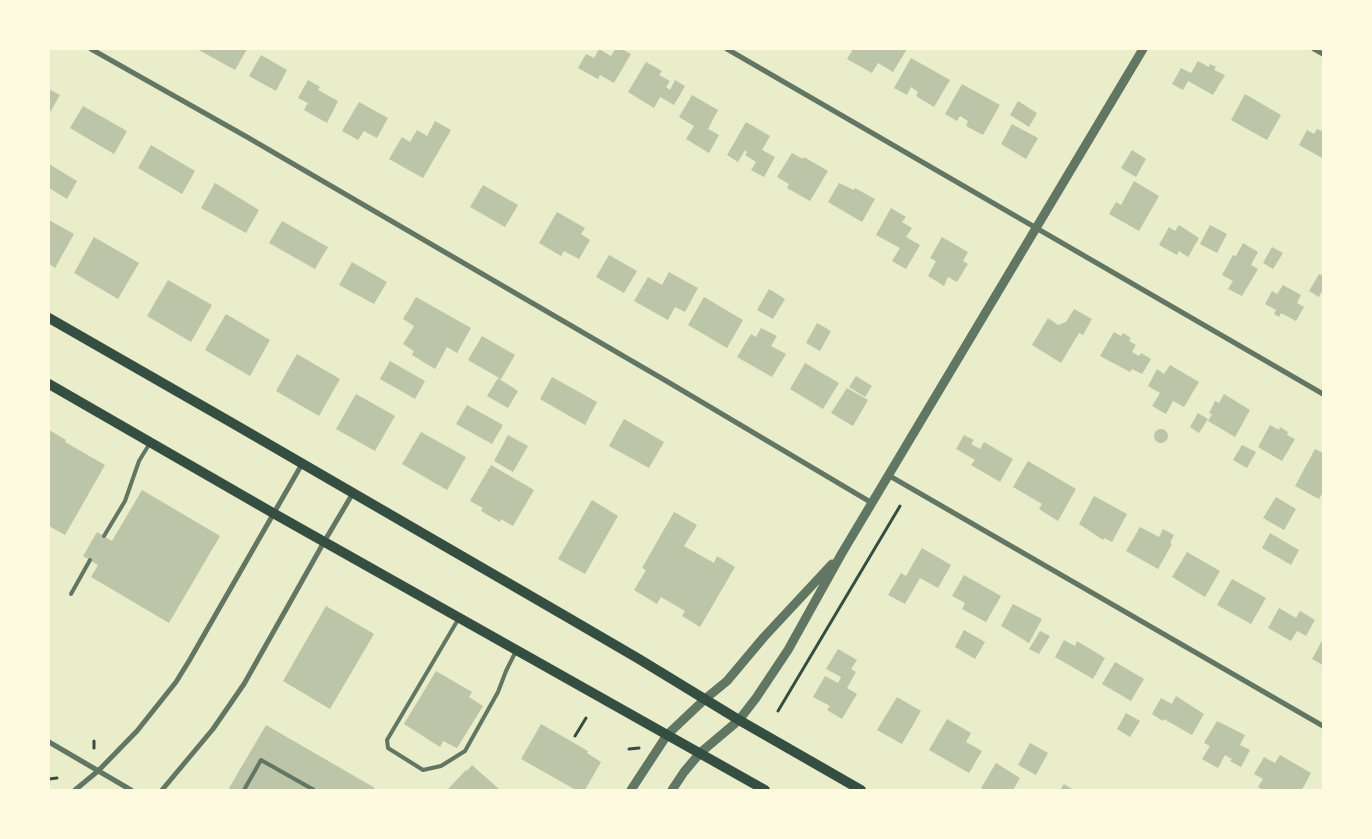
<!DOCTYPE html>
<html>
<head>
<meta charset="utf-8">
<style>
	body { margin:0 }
	#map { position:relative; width:1372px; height:839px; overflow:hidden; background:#e9edc9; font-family:Barlow,sans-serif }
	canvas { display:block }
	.frame { position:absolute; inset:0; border:50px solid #fefae0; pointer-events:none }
</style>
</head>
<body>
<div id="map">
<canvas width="1372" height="839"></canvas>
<div class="frame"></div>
</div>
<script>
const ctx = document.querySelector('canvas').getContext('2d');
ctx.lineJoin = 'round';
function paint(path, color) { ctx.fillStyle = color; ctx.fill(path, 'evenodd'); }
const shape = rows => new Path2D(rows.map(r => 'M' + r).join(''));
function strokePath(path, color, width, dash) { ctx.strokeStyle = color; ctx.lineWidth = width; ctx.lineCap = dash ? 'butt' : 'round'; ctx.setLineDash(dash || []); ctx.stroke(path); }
const building = shape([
	[197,49,247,49,235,70],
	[599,49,611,56,615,49,622,49,631,54,614,83,600,75,598,79,578,68,586,54,594,58],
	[853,49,907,49,893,72,878,63,872,73,847,59],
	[261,55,287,70,276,91,249,76],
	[911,58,950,80,934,107,916,96,918,92,911,87,907,95,894,88],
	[1198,61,1209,67,1210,64,1216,67,1214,70,1225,75,1213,95,1188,81,1183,90,1172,84,1181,68,1191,73],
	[646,62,662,71,659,75,670,81,666,87,670,90,675,80,685,86,674,105,660,97,654,108,628,92],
	[308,80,320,87,318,90,338,101,327,123,304,110,308,103,298,98],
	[962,84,1000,105,983,135,966,126,968,121,960,116,957,121,945,114],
	[49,89,60,95,49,114],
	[1245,94,1281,115,1267,140,1231,120],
	[692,95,718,110,708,129,719,135,709,153,686,139,694,126,679,117],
	[1018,101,1037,113,1029,127,1010,115],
	[359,102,388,118,377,138,364,131,358,140,342,131],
	[83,106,127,131,114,154,70,128],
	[435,121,451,130,423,178,389,159,402,137,410,142,417,130,427,136],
	[746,122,770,136,762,150,775,157,764,177,751,170,756,162,745,155,747,152,745,150,738,162,727,155],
	[1012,124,1038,138,1026,159,1001,144],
	[1317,129,1323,132,1322,158,1299,145,1307,130,1314,134],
	[151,145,195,171,182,194,138,168],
	[1132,150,1146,159,1136,177,1121,168],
	[792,153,803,159,804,157,828,171,810,201,787,188,789,184,777,177],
	[49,164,77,181,67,199,49,188],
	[1134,181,1159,196,1139,231,1109,214,1116,202,1121,205],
	[215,183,259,210,246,233,201,208],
	[839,183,854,190,855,188,875,199,862,222,828,202],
	[483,185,518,205,505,227,470,207],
	[891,208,906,217,902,222,912,228,906,237,920,245,906,269,892,261,900,248,876,235],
	[557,212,585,228,581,234,590,240,579,259,564,251,561,256,539,243],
	[49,220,74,234,55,268,49,264],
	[282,221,328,247,315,269,269,243],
	[1179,225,1199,238,1188,257,1179,251,1177,255,1159,245,1169,227,1175,231],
	[1210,225,1227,234,1217,253,1200,244],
	[94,237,139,263,118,299,74,273],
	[942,237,968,252,963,261,968,264,957,282,948,277,944,286,928,276,936,261,930,258],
	[1243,243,1258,252,1251,265,1258,269,1242,296,1228,289,1233,281,1222,275,1233,255,1236,256],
	[1272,247,1283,253,1273,269,1263,263],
	[609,255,637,271,624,293,596,277],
	[352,262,387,282,374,304,339,285],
	[669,272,698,288,685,312,675,307,668,320,634,301,648,277,662,285],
	[1319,274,1323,276,1323,289,1319,297,1309,291],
	[168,280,212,305,191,342,147,316],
	[1283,285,1301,295,1297,303,1304,307,1296,321,1281,313,1279,317,1274,314,1276,310,1265,304,1272,291,1277,294],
	[769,289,785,299,773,319,757,310],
	[416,297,471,328,457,353,447,347,435,369,412,355,414,351,403,344,414,326,403,319],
	[704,297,743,320,727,348,688,325],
	[1074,309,1092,319,1083,335,1079,333,1061,363,1032,345,1048,318,1058,325,1066,322],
	[226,314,270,340,250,376,205,350],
	[817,323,831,331,820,351,806,343],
	[761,328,777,336,771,346,786,354,772,377,737,357,751,334,756,337],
	[1114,332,1121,336,1123,333,1131,338,1129,341,1136,345,1132,352,1139,356,1141,353,1151,359,1142,374,1132,369,1130,372,1100,356],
	[482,336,515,355,501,379,468,360],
	[297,354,340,379,319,416,276,391],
	[390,361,425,381,415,399,380,379],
	[805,363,839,383,823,409,790,389],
	[1170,365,1199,382,1184,407,1173,401,1166,414,1152,406,1160,393,1148,386,1157,369,1164,374],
	[856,376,872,386,865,397,849,387],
	[552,377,597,402,585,425,540,399],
	[498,378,518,391,508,408,487,396],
	[847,388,868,400,853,426,831,413],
	[356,394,395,416,375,451,336,429],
	[1224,394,1250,410,1235,437,1208,421,1212,414,1209,413,1215,401,1219,403],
	[467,405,503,425,492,444,456,424],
	[1198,413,1208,419,1199,433,1190,427],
	[624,419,664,442,649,468,609,446],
	[1270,425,1279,430,1280,427,1288,432,1287,435,1295,439,1282,461,1258,447],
	'1154 436a7 7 0 1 1 14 0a7 7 0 1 1-14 0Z',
	[49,430,66,440,65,442,105,465,65,535,49,526],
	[421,432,466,457,447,490,402,464],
	[508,435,528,446,513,472,494,461],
	[964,435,974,440,971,444,980,449,984,442,1013,459,1000,482,971,465,975,460,956,449],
	[1242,445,1256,452,1247,468,1233,460],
	[1315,449,1323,453,1323,492,1319,499,1295,486],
	[1028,461,1076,489,1058,521,1039,509,1042,504,1013,487],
	[491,465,534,490,513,526,501,519,500,522,481,511,483,508,470,501],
	[142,490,220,536,169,623,91,577,98,565,83,556,97,532,112,541],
	[1094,496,1127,514,1112,542,1104,538,1103,540,1079,524],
	[1276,497,1296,509,1284,530,1263,518],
	[592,500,618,516,585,574,558,559],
	[674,512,697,525,684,546,714,563,717,556,735,567,700,627,682,616,685,611,661,597,657,604,634,590,646,570,642,568],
	[1140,527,1159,537,1163,529,1174,535,1170,543,1172,544,1158,569,1126,551],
	[1270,533,1299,550,1291,565,1262,548],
	[922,548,951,565,938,588,920,578,905,604,888,595,901,573,906,576],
	[1187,552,1220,571,1205,597,1172,577],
	[964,575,1001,596,986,622,962,609,965,603,952,596],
	[1232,579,1266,598,1251,624,1217,605],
	[1013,604,1042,619,1029,643,1001,626],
	[326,606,374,634,330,709,283,681],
	[1279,608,1296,618,1300,611,1315,620,1306,636,1297,631,1291,641,1268,628],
	[964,630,985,642,975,659,955,647],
	[1040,631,1050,636,1039,654,1029,649],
	[1323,639,1323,665,1312,659],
	[1064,640,1075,646,1077,641,1105,658,1093,679,1055,657],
	[838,649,857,660,851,669,856,672,847,688,857,694,842,719,827,710,830,706,813,697,825,676,838,683,841,677,826,669],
	[1115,662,1144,679,1131,701,1102,684],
	[436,671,472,692,469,697,483,706,457,748,443,741,440,747,404,724],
	[1176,696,1204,714,1192,735,1164,719,1163,721,1152,714,1161,698,1172,704],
	[897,697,921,711,902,744,877,730],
	[1126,713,1140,721,1130,737,1117,729],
	[947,719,971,733,966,742,982,751,969,773,929,750],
	[1217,721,1245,735,1240,745,1250,750,1241,767,1230,761,1232,759,1225,755,1218,768,1202,759,1210,746,1204,743],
	[541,724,588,751,587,753,601,762,585,790,576,790,521,759],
	[266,725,375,788,373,790,228,790],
	[1030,743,1048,753,1036,775,1018,765],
	[1280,755,1311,773,1302,790,1263,790,1258,787,1263,779,1254,774,1264,757,1275,763],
	[996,763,1020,778,1013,790,985,790,981,788],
	[472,765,500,790,447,790,466,770,467,771],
	[1064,784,1074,790,1060,790]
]);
const path = shape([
	[778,711,900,506],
	[575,736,586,718],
	[94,741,94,748],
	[629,749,639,748],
	[49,779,57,778]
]);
const service = shape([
	[104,536,125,501,139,461,150,443],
	[71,594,90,560],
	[459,618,387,740,388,748,423,770,441,766,465,751,498,692,506,671,516,651],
	[244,790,261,760,314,790]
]);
const minor = shape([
	[91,49,247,137,668,382,872,503],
	[727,49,1323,394],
	[1314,49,1323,54],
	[888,475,1323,726],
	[49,742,131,790],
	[75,790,98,771,137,731,176,682,189,661,302,464],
	[162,790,213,729,244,684,324,542,353,493]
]);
const tertiary = shape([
	[631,790,667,735,705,699,727,681,764,637,832,564],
	[672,790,684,772,700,753,739,720,756,698,788,650,842,553,1143,49]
]);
const secondary = shape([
	[49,318,234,424,567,617,639,659,739,720,861,790],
	[49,384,273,513,765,790]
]);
paint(building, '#bcc5a7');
strokePath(path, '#344e41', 3);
strokePath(service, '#617663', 4);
strokePath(minor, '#617663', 5);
strokePath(tertiary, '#617663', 9);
strokePath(secondary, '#344e41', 10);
</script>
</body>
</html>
